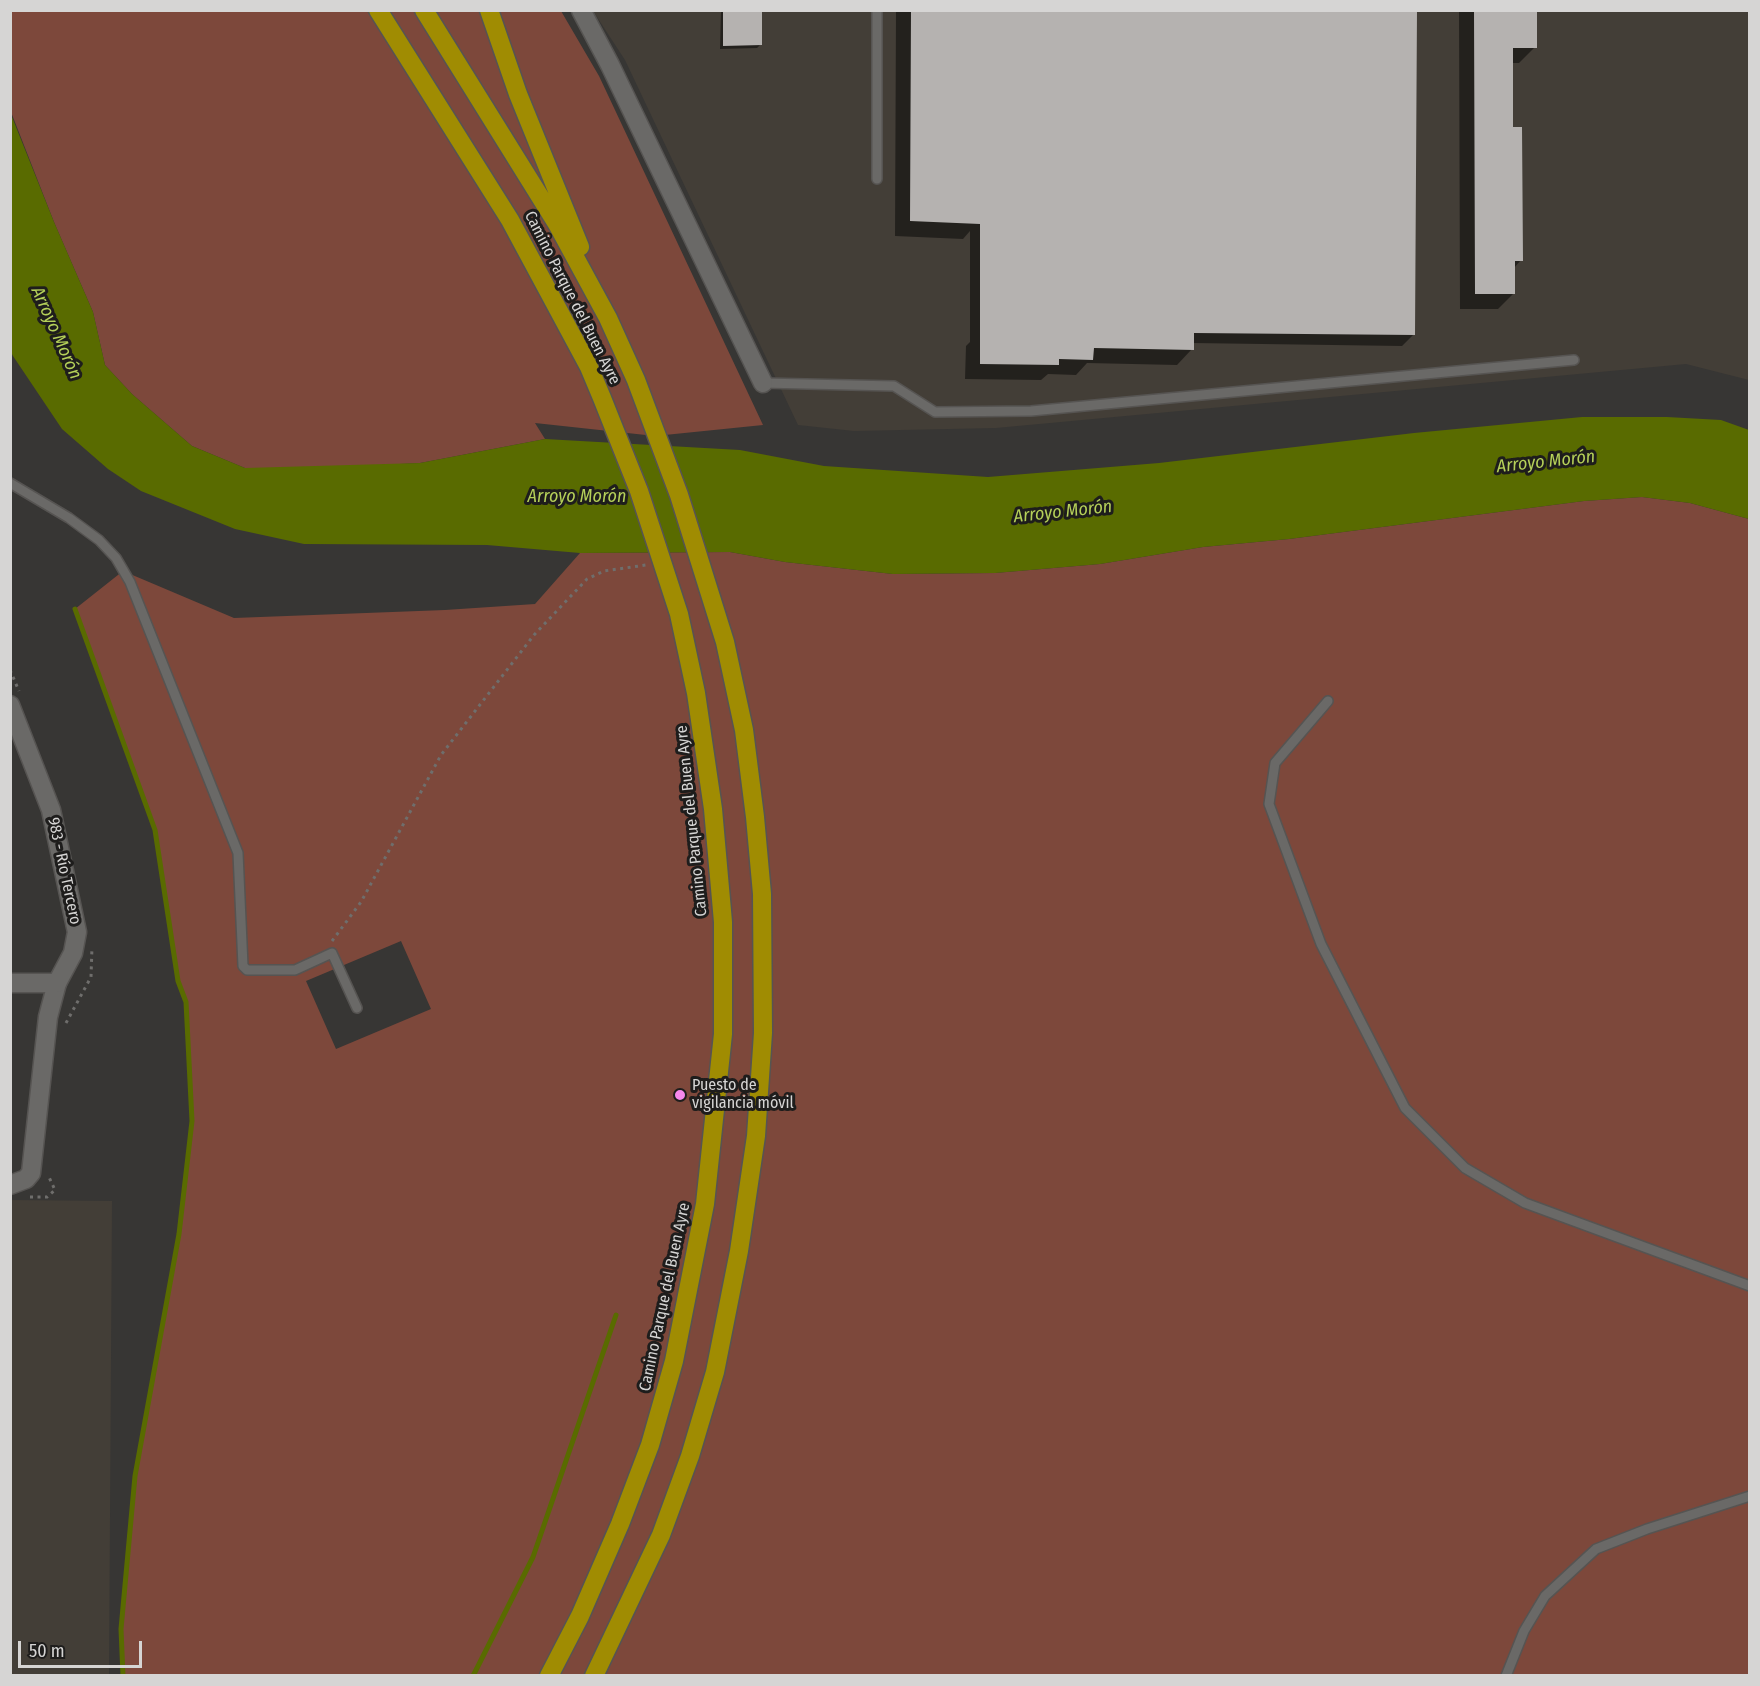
<!DOCTYPE html>
<html>
<head>
<meta charset="utf-8">
<style>
	body { margin:0 }
	#map { position:relative; width:1760px; height:1686px; overflow:hidden; background:#373634; font-family:"Fira Sans Condensed",sans-serif }
	canvas { display:block }
	.frame { position:absolute; inset:0; border:12px solid #d6d5d4; pointer-events:none }
	.scale { position:absolute; left:18px; top:1641px; width:124px; height:27px; box-sizing:border-box; border:3px solid #d6d5d4; border-top:0; padding-left:8px; font-size:18px; line-height:21px; white-space:nowrap; color:#d6d5d4; -webkit-text-stroke:4px #1e1d1c; paint-order:stroke }
</style>
</head>
<body>
<div id="map">
<canvas width="1760" height="1686"></canvas>
<div class="frame"></div>
<div class="scale">50 m</div>
</div>
<script>
const ctx = document.querySelector('canvas').getContext('2d');
ctx.lineJoin = 'round';
function paint(path, color) { ctx.fillStyle = color; ctx.fill(path, 'evenodd'); }
const shape = rows => new Path2D(rows.map(r => 'M' + r).join(''));
function strokePath(path, color, width, dash) { ctx.strokeStyle = color; ctx.lineWidth = width; ctx.lineCap = dash ? 'butt' : 'round'; ctx.setLineDash(dash || []); ctx.stroke(path); }
function write(font, color, halo, rows, align = 'center') {
  ctx.font = font + ' "Fira Sans Condensed",sans-serif'; ctx.lineWidth = 6; ctx.setLineDash([]); ctx.textBaseline = 'middle'; ctx.strokeStyle = halo; ctx.fillStyle = color; for (const [text, x, y, turn = 0] of rows) {
    ctx.save(); ctx.translate(x, y); ctx.rotate((+turn || 0) * Math.PI / 180); ctx.textAlign = isNaN(turn) ? turn : align; if (halo) ctx.strokeText(text, 0, 0); ctx.fillText(text, 0, 0); ctx.restore();
  }
}
const built = shape([
	[593,11,1749,11,1749,380,1686,364,996,428,854,431,798,425,625,60],
	[11,1200,112,1201,109,1675,11,1675]
]);
const green = shape([
	[11,11,561,11,599,76,763,425,655,436,535,423,545,439,420,463,322,468,245,468,192,446,132,394,105,365,93,312,54,222,11,112],
	[1642,497,1690,503,1749,519,1749,1675,123,1675,121,1629,135,1476,179,1234,192,1121,186,1002,178,981,155,830,75,609,123,571,234,618,445,610,535,604,580,553,730,552,785,562,893,574,995,573,1100,564,1203,547,1289,539,1584,501],
	[401,941,431,1009,336,1049,306,981]
]);
const water = shape([
	[10,112,54,222,93,312,105,365,132,394,192,446,245,468,420,463,545,439,740,450,824,466,988,477,1159,463,1414,433,1582,417,1667,417,1721,420,1749,430,1749,519,1690,503,1642,497,1584,501,1289,539,1203,547,1100,564,995,573,893,574,785,562,730,552,580,553,487,545,304,544,235,529,141,491,108,469,62,429,13,356,10,350]
]);
const shadow = shape([
	[721,10,760,10,760,45,757,48,720,49],
	[896,10,1416,10,1413,335,1402,346,1192,343,1192,349,1177,365,1087,363,1076,375,1048,374,1041,380,965,379,966,346,970,342,970,231,963,239,895,236],
	[1459,10,1535,10,1535,47,1519,63,1512,63,1512,129,1521,260,1514,268,1514,293,1498,309,1460,309]
]);
const stream = shape([
	[75,609,155,830,178,981,186,1002,192,1121,179,1234,135,1476,121,1629,123,1676],
	[473,1676,533,1557,616,1315]
]);
const building = shape([
	[723,10,762,10,762,45,723,46],
	[911,10,1417,10,1415,335,1194,333,1194,350,1094,348,1093,360,1059,359,1059,365,980,364,980,224,910,221],
	[1474,10,1537,10,1537,48,1513,48,1513,127,1522,127,1523,261,1515,261,1515,294,1475,294]
]);
const path = shape([
	[10,670,19,691],
	[332,941,361,902,441,755,534,635,587,579,604,571,646,565],
	[66,1023,91,977,92,947],
	[30,1197,47,1197,55,1190,48,1175]
]);
const service = shape([
	[877,179,877,10],
	[763,383,894,386,935,412,1031,411,1574,360],
	[10,483,69,518,99,540,116,558,130,582,238,853,243,966,247,970,295,970,332,953,357,1008],
	[1328,701,1275,763,1269,804,1321,944,1405,1108,1465,1168,1525,1203,1750,1286],
	[1506,1676,1524,1631,1545,1596,1596,1549,1647,1529,1750,1496]
]);
const minor = shape([
	[581,10,610,65,763,383],
	[10,1185,26,1179,31,1173,48,1017,57,983]
]);
const tertiary = shape([
	[10,705,51,810,77,932,73,953,57,983,10,983]
]);
const motorway = shape([
	[378,10,510,220,589,367,602,398,639,491,679,614,696,693,713,809,723,922,723,1034,705,1204,674,1361,650,1445,620,1524,580,1616,549,1676],
	[424,10,557,224,608,318,636,380,679,495,725,642,744,730,755,817,762,894,763,1033,756,1136,739,1251,715,1372,690,1456,661,1535,594,1676],
	[489,10,518,94,580,247]
]);
const markers = [
	[680,1095,6,"#f688ec"]
];
const streetNames = [
	["Camino Parque del Buen Ayre",572,298,63],
	["Camino Parque del Buen Ayre",692,821,-96],
	["983 - Río Tercero",64,871,78],
	["Camino Parque del Buen Ayre",665,1297,-78]
];
const poiNames = [
	["Puesto de",692,1086],
	["vigilancia móvil",692,1104]
];
const waterNames = [
	["Arroyo Morón",56,333,66],
	["Arroyo Morón",1546,462,-6],
	["Arroyo Morón",577,497],
	["Arroyo Morón",1063,512,-6]
];
paint(built, '#433e37');
paint(green, '#7d483b');
paint(water, '#596b00');
paint(shadow, '#0007');
strokePath(stream, '#596b00', 5);
paint(building, '#b5b2b0');
strokePath(service, '#565452', 12);
strokePath(minor, '#565452', 21);
strokePath(tertiary, '#565452', 21);
strokePath(motorway, '#565452', 21);
strokePath(path, '#6f6e6c', 3, [3, 4.5]);
strokePath(service, '#6a6967', 9);
strokePath(minor, '#6a6967', 18);
strokePath(tertiary, '#6a6967', 18);
strokePath(motorway, '#a08c02', 18);
for (const [x, y, r, color] of markers) { const dot = new Path2D(); dot.arc(x, y, r, 0, 2 * Math.PI); ctx.fillStyle = color; ctx.fill(dot); strokePath(dot, '#1e1d1c', 2); }
write('16px', '#d6d5d4', '#1e1d1c', streetNames);
write('16px', '#d6d5d4', '#1e1d1c', poiNames, 'left');
write('italic 18px', '#b5d059', '#1e1d1c', waterNames);
</script>
</body>
</html>
